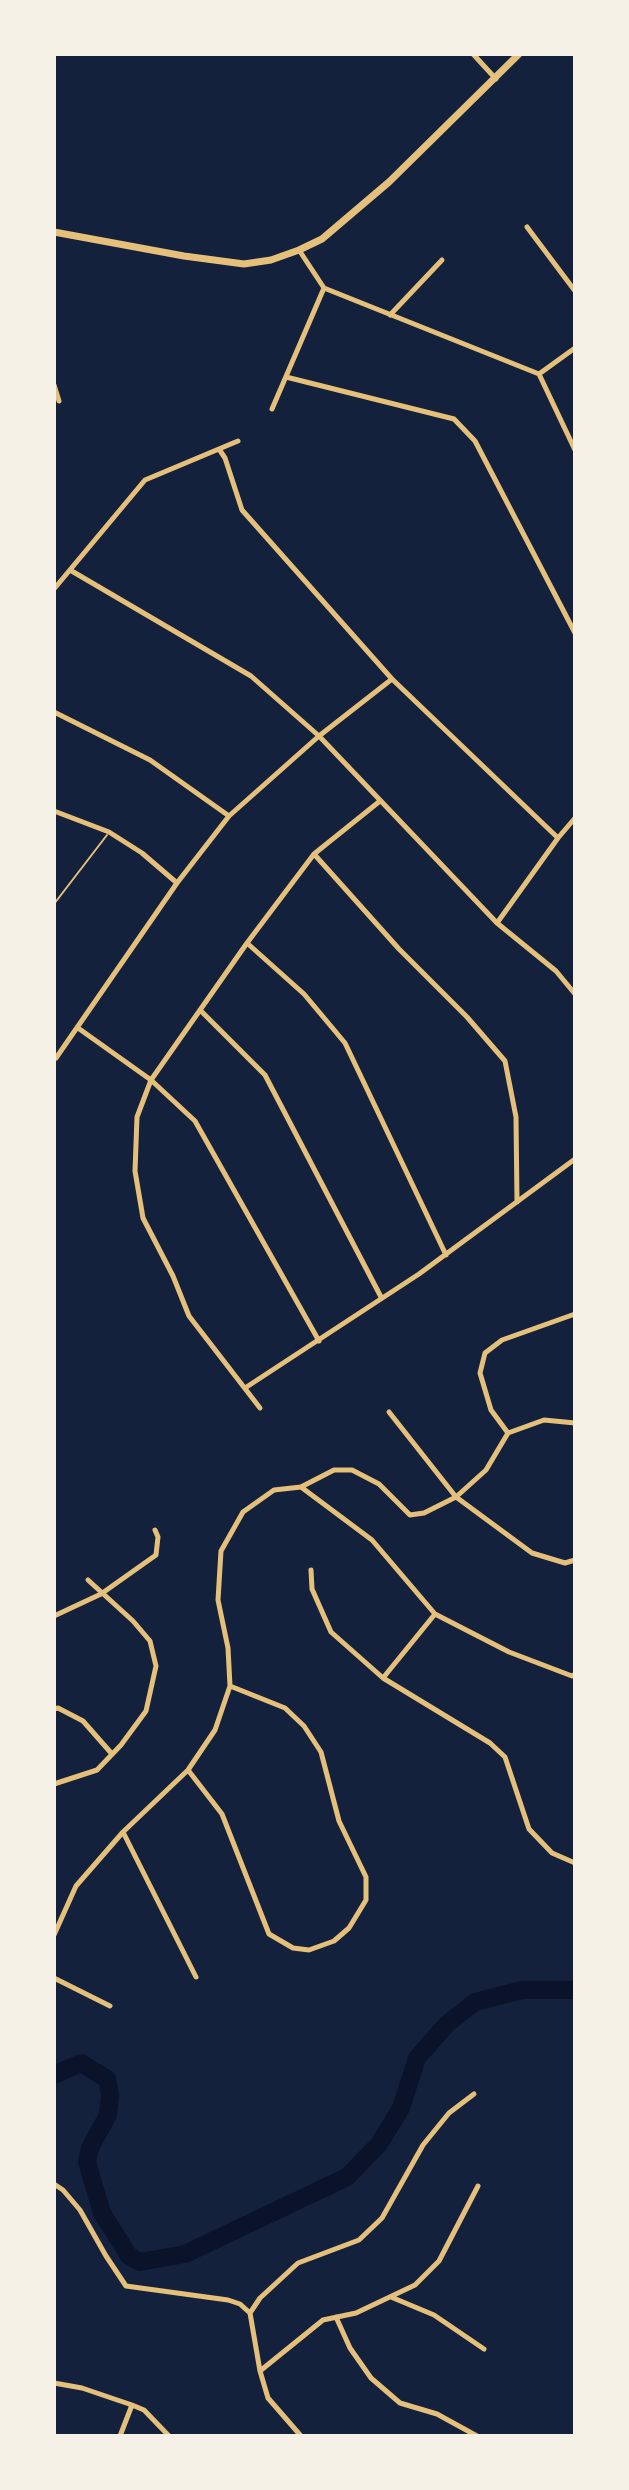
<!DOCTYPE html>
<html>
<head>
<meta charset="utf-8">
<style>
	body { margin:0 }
	#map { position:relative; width:629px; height:2490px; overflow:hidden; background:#14213d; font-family:"Public Sans",sans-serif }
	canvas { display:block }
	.frame { position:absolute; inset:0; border:56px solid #f6f1e7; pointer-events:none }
</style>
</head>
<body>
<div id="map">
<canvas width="629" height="2490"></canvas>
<div class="frame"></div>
</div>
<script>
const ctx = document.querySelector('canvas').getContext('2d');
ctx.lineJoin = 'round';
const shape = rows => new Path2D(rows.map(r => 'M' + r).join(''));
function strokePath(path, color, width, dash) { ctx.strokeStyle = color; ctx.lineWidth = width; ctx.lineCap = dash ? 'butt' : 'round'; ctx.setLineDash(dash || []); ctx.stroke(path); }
const river = shape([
	[54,2075,81,2063,107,2079,110,2095,108,2115,90,2148,87,2162,102,2213,129,2256,140,2262,185,2254,347,2177,379,2144,401,2108,417,2058,447,2024,475,2002,522,1990,575,1990]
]);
const service = shape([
	[54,904,107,835]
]);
const minor = shape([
	[473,54,496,79],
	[527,227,575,291],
	[299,250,324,288],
	[324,288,539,374,575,450],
	[390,315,442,260],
	[539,374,575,348],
	[286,377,454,419,475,441,575,633],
	[54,385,59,401],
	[272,409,324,288],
	[219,449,225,458,242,510,392,679,558,838],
	[70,570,251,676,319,736,497,923,556,971,575,994],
	[54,589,145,480,238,441],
	[54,712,150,760,229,816],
	[54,811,109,832,142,853,177,883],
	[314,854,399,949,467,1017,505,1061,516,1117,517,1202],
	[497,923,558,838,575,818],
	[247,943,304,994,345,1043,446,1255],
	[200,1010,265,1075,381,1297],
	[78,1028,151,1080,195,1121,319,1341],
	[56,1058,177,883,229,816,319,736,392,679],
	[245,1388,419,1274,575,1159],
	[260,1408,189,1316,173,1276,143,1218,135,1171,137,1117,151,1080,247,943,314,854,380,801],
	[389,1412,456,1497,532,1553,565,1563,575,1560],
	[508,1433,491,1410,480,1373,485,1353,502,1340,575,1314],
	[508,1433,544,1420,575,1423],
	[301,1487,372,1540,435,1614,509,1652,572,1676,575,1674],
	[311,1570,312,1589,331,1632,383,1678,490,1743,505,1757,529,1829,552,1853,575,1863],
	[54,1616,101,1594,156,1555,158,1537,155,1530],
	[383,1678,435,1614],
	[54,1709,58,1708,83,1721,112,1754],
	[188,1770,222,1814,269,1934,293,1948,309,1950,334,1941,349,1928,366,1900,366,1877,339,1821,321,1752,304,1726,285,1708,230,1686],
	[54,1784,97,1770,121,1745,146,1711,156,1666,150,1641,133,1621,88,1580],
	[123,1832,196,1977],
	[54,1935,76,1886,123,1832,188,1770,215,1730,230,1686,228,1648,218,1600,221,1551,243,1512,274,1490,301,1487,334,1470,352,1470,379,1484,410,1515,424,1513,456,1497,486,1470,508,1433],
	[54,1978,110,2006],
	[54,2184,63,2190,80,2210,106,2256,126,2286,228,2300,240,2304,250,2313],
	[391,2297,434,2315,484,2349],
	[250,2313,260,2298,298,2263,359,2240,382,2218,423,2145,449,2113,474,2094],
	[250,2313,260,2371,268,2398,301,2436],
	[336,2317,350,2348,371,2378,400,2403,437,2414,477,2436],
	[260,2371,323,2320,356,2313,415,2285,439,2261,478,2186],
	[54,2383,82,2388,132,2405,144,2410,169,2436],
	[120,2436,132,2405]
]);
const primary = shape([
	[54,232,184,256,244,264,271,260,299,250,322,239,389,182,519,54]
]);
strokePath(river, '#0b132b', 18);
strokePath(service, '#e5c07b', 2);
strokePath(minor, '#e5c07b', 5);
strokePath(primary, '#e5c07b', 7);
</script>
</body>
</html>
